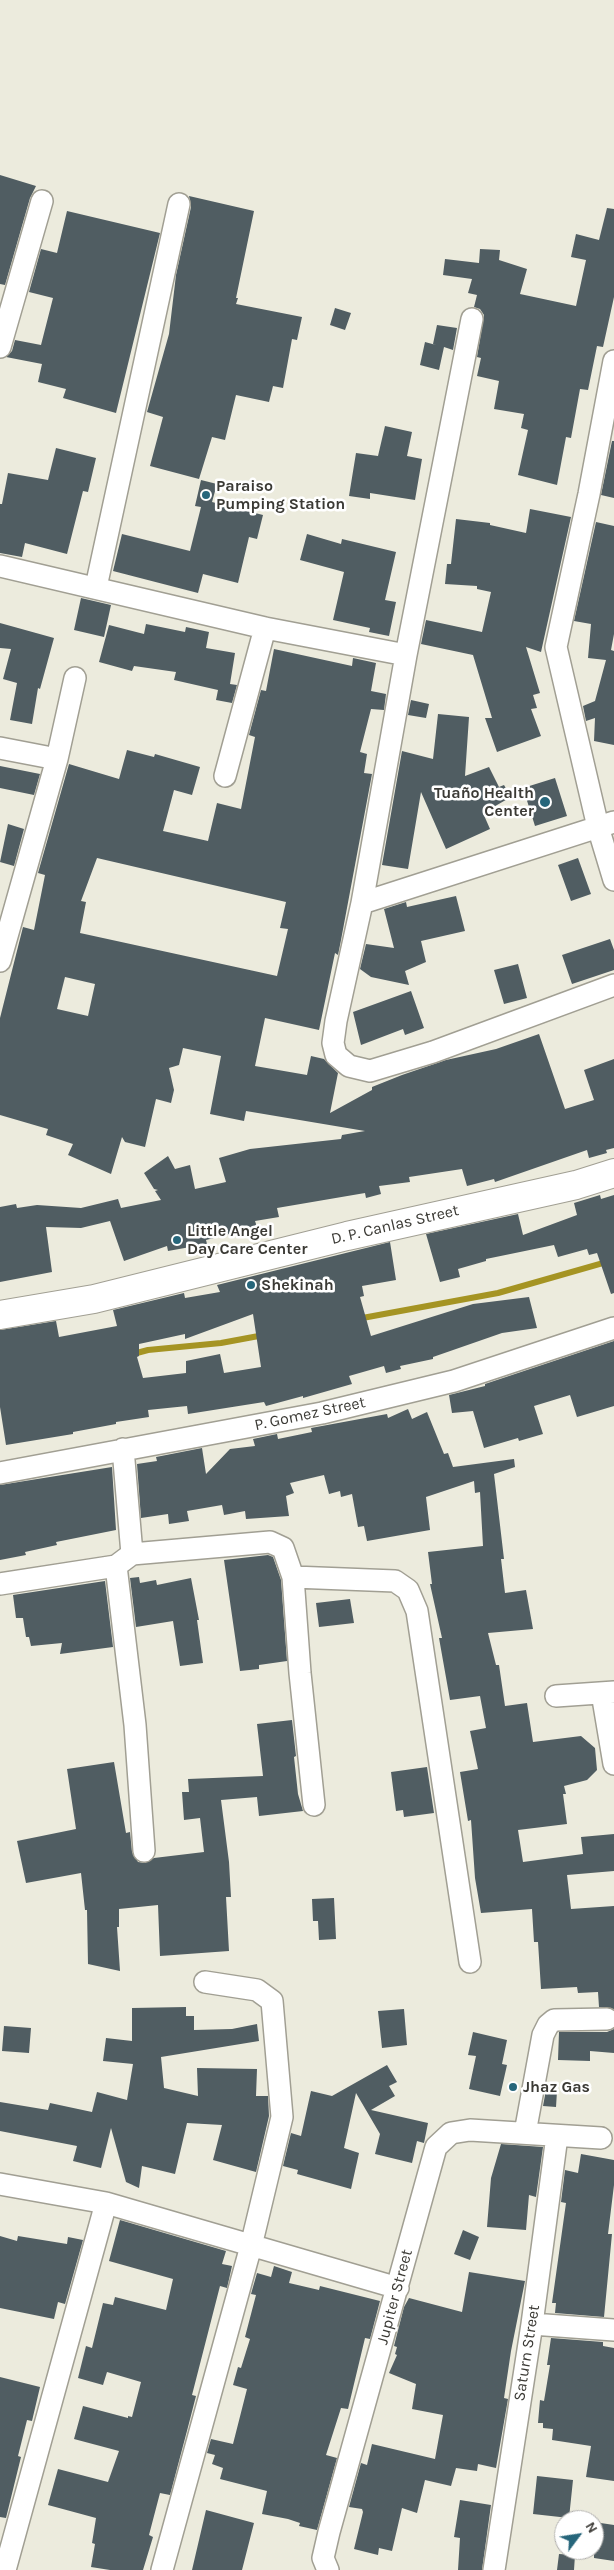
<!DOCTYPE html>
<html>
<head>
<meta charset="utf-8">
<style>
	body { margin:0 }
	#map { position:relative; width:614px; height:2570px; overflow:hidden; background:#ecebdd; font-family:Karla,sans-serif }
	canvas { display:block }
	.north { position:absolute; left:554px; top:2510px; width:50px; height:50px; box-sizing:border-box; background:#fff; border:1px solid #b1b0ae; border-radius:50%; rotate:59deg; font-size:14px; font-weight:700; line-height:20px; text-align:center; color:#3b3a35 }
	.north::after { content:''; display:block; margin:auto; width:18px; height:22px; background:#27667b; clip-path:polygon(50% 0,100% 100%,50% 72%,0 100%) }
</style>
</head>
<body>
<div id="map">
<canvas width="614" height="2570"></canvas>
<div class="north">N</div>
</div>
<script>
const ctx = document.querySelector('canvas').getContext('2d');
ctx.lineJoin = 'round';
const shape = rows => new Path2D(rows.map(r => 'M' + r).join(''));
function strokePath(path, color, width, dash) { ctx.strokeStyle = color; ctx.lineWidth = width; ctx.lineCap = dash ? 'butt' : 'round'; ctx.setLineDash(dash || []); ctx.stroke(path); }
function paint(path, color) { ctx.fillStyle = color; ctx.fill(path, 'evenodd'); }
function write(font, color, halo, rows, align = 'center') {
  ctx.font = font + ' Karla,sans-serif'; ctx.lineWidth = 5; ctx.setLineDash([]); ctx.textBaseline = 'middle'; ctx.strokeStyle = halo; ctx.fillStyle = color; for (const [text, x, y, turn = 0] of rows) {
    ctx.save(); ctx.translate(x, y); ctx.rotate((+turn || 0) * Math.PI / 180); ctx.textAlign = isNaN(turn) ? turn : align; if (halo) ctx.strokeText(text, 0, 0); ctx.fillText(text, 0, 0); ctx.restore();
  }
}
const stream = shape([
	[357,1319,498,1293,614,1260],
	[133,1354,148,1350,221,1343,264,1335]
]);
const building = shape([
	[0,175,36,186,30,198,5,285,0,284],
	[189,196,254,211,236,298,238,298,236,304,302,317,297,340,292,339,283,388,273,386,269,402,236,395,225,440,212,437,199,479,150,466,163,417,147,412,169,334,176,275,191,207],
	[607,208,614,209,614,297,603,347,597,346,588,390,580,389,571,438,566,437,557,485,518,475,528,430,521,428,524,414,494,409,499,381,477,376,481,358,477,357,484,315,480,309,474,307,477,295,468,293,472,279,443,275,445,259,479,263,480,249,500,250,499,260,527,269,520,294,576,306,586,260,571,257,576,234,599,240],
	[67,211,160,233,116,413,63,398,66,389,38,382,42,364,6,357,12,351,15,340,41,345,53,298,29,292,41,249,57,253],
	[335,308,351,313,345,330,330,325],
	[437,325,457,328,453,350,444,347,439,370,420,365,425,342,436,345,433,344],
	[385,426,412,432,407,456,422,459,415,500,370,493,370,499,349,496,356,453,378,456],
	[612,441,614,441,614,498,601,495],
	[56,448,96,458,88,492,83,491,67,554,25,543,22,557,0,553,0,504,2,504,8,473,48,480],
	[201,480,217,484,212,502,263,515,257,539,249,537,238,583,203,574,198,593,113,571,122,534,190,551,201,507,195,506],
	[530,509,571,517,541,652,526,647,540,693,533,695,537,708,531,709,541,736,497,752,485,718,492,718,473,655,421,644,426,620,482,632,491,592,477,589,477,586,445,584,447,564,451,564,456,519,490,523,490,525,526,533],
	[596,522,614,526,614,634,611,650,614,651,614,745,594,741,595,718,586,721,583,706,595,701,606,660,588,658,591,624,574,621],
	[307,534,341,544,342,539,396,552,385,600,396,602,389,636,369,632,370,628,333,620,344,572,300,560],
	[81,598,111,605,104,637,74,630],
	[0,623,54,638,40,689,38,688,32,724,10,720,17,683,3,679,11,649,0,648],
	[146,624,185,632,186,627,209,632,206,648,235,653,230,684,237,685,232,703,216,700,218,690,174,680,176,672,134,666,132,671,99,662,109,625,144,634],
	[274,649,352,666,353,658,376,663,371,691,386,694,384,710,371,709,360,752,367,754,364,773,372,774,341,940,338,955,335,953,319,1030,265,1018,255,1066,307,1075,311,1056,324,1059,338,1073,330,1113,372,1090,372,1087,402,1075,446,1060,496,1049,539,1034,565,1109,594,1100,584,1070,614,1059,614,1148,606,1150,607,1153,589,1158,587,1150,495,1182,494,1179,467,1186,462,1169,409,1177,410,1182,379,1186,381,1194,366,1198,365,1193,277,1208,279,1217,255,1221,257,1227,206,1240,207,1244,168,1251,167,1246,124,1261,110,1221,81,1228,46,1227,52,1272,0,1282,0,1207,16,1204,17,1208,37,1205,81,1208,118,1199,121,1208,161,1200,155,1191,158,1190,154,1189,144,1173,168,1156,175,1169,190,1165,195,1189,226,1182,219,1158,250,1149,341,1139,342,1135,365,1131,246,1111,244,1121,210,1114,221,1056,183,1048,179,1065,169,1068,174,1090,171,1103,156,1099,145,1147,125,1142,122,1137,111,1174,68,1155,73,1144,46,1135,48,1129,0,1115,0,1018,23,927,34,930,45,875,38,873,69,764,119,779,127,750,154,757,155,754,200,767,192,795,174,790,163,831,208,841,217,803,241,809,255,737,249,735,261,690,266,691],
	[97,858,286,902,280,928,288,929,277,976,80,933,86,902,81,901],
	[65,977,95,984,88,1016,57,1009],
	[411,700,429,704,426,718,408,715],
	[438,714,469,717,465,776,489,767,499,787,504,785,511,797,483,813,490,829,446,849,421,792,408,869,382,865,402,751,433,759],
	[0,766,40,774,34,795,0,788],
	[555,778,567,816,535,826,523,788],
	[8,824,24,829,14,866,0,862],
	[578,858,591,894,571,901,558,865],
	[456,896,465,931,421,941,426,962,405,971,409,985,371,977,360,969,366,944,394,948,384,909,406,902,407,907],
	[610,939,614,950,614,970,572,984,562,955],
	[518,964,527,998,504,1004,494,970],
	[411,991,424,1028,405,1035,403,1029,361,1045,353,1012],
	[600,1195,601,1199,614,1195,614,1293,611,1294,597,1253,589,1255,587,1249,558,1257,554,1245,486,1259,486,1261,458,1269,460,1277,440,1282,426,1234,518,1214,523,1235,577,1215,574,1203],
	[390,1242,396,1280,362,1286,364,1296,360,1297,371,1336,473,1304,529,1297,537,1328,502,1333,433,1357,433,1359,400,1366,401,1369,386,1373,384,1366,349,1376,352,1384,303,1398,303,1396,266,1406,264,1402,188,1414,187,1406,148,1410,149,1417,116,1422,116,1424,73,1432,73,1434,6,1445,0,1407,0,1330,56,1321,59,1337,117,1326,113,1310,184,1293,185,1298,220,1292,217,1285],
	[253,1314,261,1367,224,1373,220,1354,186,1361,186,1373,143,1378,137,1357,139,1356,139,1344,185,1334,185,1339],
	[614,1341,614,1406,577,1417,570,1395,534,1406,543,1434,519,1441,518,1438,484,1448,473,1411,452,1413,449,1395,485,1386,485,1384],
	[408,1409,412,1419,427,1412,444,1454,448,1453,453,1467,514,1459,515,1467,494,1474,504,1559,501,1559,505,1593,526,1590,533,1629,488,1633,496,1665,499,1665,505,1706,527,1703,533,1742,581,1736,595,1748,597,1770,587,1780,564,1786,566,1794,563,1794,567,1824,518,1830,523,1862,583,1854,581,1837,614,1834,614,1871,567,1875,571,1909,614,1906,614,2009,599,2007,598,1992,578,1993,577,1987,541,1989,538,1942,534,1942,532,1909,481,1913,475,1878,471,1820,468,1821,460,1772,478,1769,470,1731,486,1728,480,1696,450,1700,439,1638,442,1638,430,1584,432,1584,428,1552,483,1546,480,1492,475,1493,474,1481,426,1497,430,1530,367,1541,364,1526,358,1527,352,1494,341,1497,340,1491,329,1494,324,1475,290,1483,294,1493,286,1496,289,1516,246,1519,245,1511,224,1515,222,1505,187,1511,189,1521,169,1524,168,1514,141,1518,137,1464,157,1461,156,1457,202,1448,206,1474,230,1449,255,1446,253,1439,277,1434,278,1439,312,1432,311,1428,387,1414,388,1418],
	[112,1467,116,1530,56,1542,57,1545,25,1552,26,1555,0,1560,0,1485],
	[268,1555,273,1557,281,1580,287,1661,259,1665,259,1669,240,1671,224,1560],
	[139,1577,140,1583,156,1580,157,1585,191,1578,199,1620,197,1620,203,1663,180,1666,173,1621,136,1627,130,1578],
	[105,1581,113,1647,60,1654,62,1643,31,1646,29,1637,26,1637,23,1618,16,1618,13,1595],
	[350,1599,354,1623,319,1627,316,1603],
	[292,1720,296,1756,294,1757,298,1794,303,1811,259,1816,257,1797,221,1800,229,1862,231,1897,226,1897,229,1951,160,1956,158,1905,119,1909,119,1927,117,1927,120,1971,88,1964,87,1910,85,1910,81,1873,26,1883,17,1841,76,1829,67,1769,114,1762,126,1833,130,1832,132,1852,138,1862,145,1863,154,1858,204,1852,200,1818,184,1820,182,1792,189,1792,188,1779,263,1776,257,1724],
	[427,1767,434,1813,404,1817,403,1810,396,1811,391,1772],
	[334,1898,336,1939,319,1940,318,1921,313,1921,312,1899],
	[186,2007,186,2016,194,2016,194,2030,232,2029,257,2024,259,2041,161,2057,164,2088,198,2096,197,2068,257,2069,256,2096,268,2096,269,2116,256,2172,213,2160,222,2125,187,2123,175,2174,142,2166,139,2188,126,2182,111,2128,101,2168,73,2161,77,2146,0,2131,0,2102,48,2110,50,2103,92,2112,97,2092,127,2100,133,2064,103,2061,106,2038,132,2041,132,2008],
	[404,2009,407,2045,382,2048,378,2011],
	[4,2026,31,2028,29,2053,2,2051],
	[614,2029,614,2053,590,2051,590,2061,558,2060,559,2032,607,2032],
	[473,2032,507,2040,502,2064,507,2065,500,2096,469,2089,476,2056,468,2055],
	[387,2065,397,2082,389,2086,395,2096,371,2110,428,2123,424,2143,417,2141,412,2163,375,2154,380,2134,356,2093,344,2148,359,2153,351,2189,297,2174,298,2170,283,2166,291,2133,301,2136,311,2091,332,2096],
	[546,2090,557,2091,556,2107,543,2106],
	[501,2144,543,2147,536,2197,529,2195,526,2230,487,2227,491,2178],
	[581,2154,614,2160,614,2185,608,2234,612,2234,604,2317,555,2313,556,2303,552,2303,566,2203,561,2202,565,2170,578,2173],
	[120,2220,226,2251,222,2264,232,2266,227,2288,220,2286,192,2395,196,2396,188,2427,170,2495,160,2493,149,2535,153,2537,143,2570,110,2570,91,2567,95,2544,92,2543,96,2518,48,2505,58,2469,108,2482,119,2451,74,2439,83,2406,128,2418,128,2416,132,2417,141,2382,107,2372,103,2385,78,2378,86,2346,92,2348,103,2303,113,2305,115,2297,166,2310,173,2279,109,2261],
	[463,2230,479,2237,470,2260,454,2254],
	[0,2236,17,2241,18,2236,67,2244,68,2237,83,2240,65,2304,58,2302,54,2319,0,2308],
	[274,2266,292,2272,289,2283,319,2290,320,2286,380,2301,370,2339,365,2338,348,2409,341,2408,326,2455,337,2458,317,2530,299,2526,300,2523,288,2519,262,2514,267,2491,220,2479,223,2468,212,2464,215,2455,207,2453,211,2439,233,2444,247,2389,233,2385,238,2367,241,2368,250,2339,245,2337,256,2295,251,2294,257,2273,271,2277],
	[469,2272,525,2281,511,2351,504,2398,508,2399,496,2468,478,2464,477,2471,456,2468,451,2486,425,2480,417,2513,402,2508,392,2551,379,2548,378,2555,354,2549,363,2512,362,2509,349,2507,361,2463,367,2465,372,2444,435,2459,443,2415,412,2409,416,2384,389,2373,397,2355,395,2354,397,2347,394,2346,404,2307,409,2298,462,2312],
	[551,2338,603,2342,603,2346,614,2348,614,2481,586,2477,591,2446,552,2440,553,2429,543,2428,543,2423,538,2423,540,2400,544,2401,550,2365,547,2365],
	[0,2377,40,2387,32,2421,27,2420,18,2456,21,2457,6,2518,0,2517],
	[537,2476,573,2480,569,2518,533,2514],
	[460,2500,491,2505,482,2570,458,2570,460,2538,454,2537],
	[206,2510,254,2523,242,2570,192,2570],
	[594,2522,614,2525,614,2561,594,2558],
	[559,2554,575,2555,574,2570,557,2570]
]);
const street = shape([
	[472,319,406,655,362,903,336,1021,333,1043,336,1055,349,1066,370,1071,433,1052,614,985],
	[0,347,42,201],
	[614,361,589,494,556,647,598,827,614,880],
	[0,566,265,628,406,655],
	[96,587,179,204],
	[0,748,57,759],
	[225,776,265,628],
	[362,903,614,822],
	[0,961,57,759,75,678],
	[123,1449,132,1554],
	[0,1473,322,1413,454,1381,614,1328],
	[116,1566,135,1725,144,1851],
	[293,1577,300,1673,314,1805],
	[0,1584,116,1566,132,1554,270,1542,283,1548,293,1577,395,1581,408,1590,417,1611,470,1962],
	[602,1693,614,1764],
	[556,1696,614,1692],
	[525,2133,543,2035,548,2025,554,2020,607,2019],
	[0,2184,106,2203,398,2288],
	[532,2324,614,2330],
	[5,2570,106,2203],
	[162,2570,251,2246,282,2117,272,2001,257,1990,205,1982],
	[328,2570,323,2558,329,2532,436,2147,451,2133,470,2130,601,2138],
	[494,2570,532,2324,557,2136]
]);
const secondary = shape([
	[0,1315,94,1299,347,1236,576,1185,614,1173]
]);
const markers = [
	[206,495,5,"#27667b"],
	[545,802,6,"#27667b"],
	[177,1240,5,"#27667b"],
	[251,1285,5,"#27667b"],
	[513,2087,5,"#27667b"]
];
const poiNames = [
	["Paraiso",216,486],
	["Pumping Station",216,504],
	["Tuaño Health",534,793,"right"],
	["Center",534,811,"right"],
	["Little Angel",187,1231],
	["Day Care Center",187,1249],
	["Shekinah",261,1285],
	["Jhaz Gas",523,2087]
];
const streetNames = [
	["D. P. Canlas Street",395,1225,-13],
	["P. Gomez Street",310,1414,-12],
	["Jupiter Street",395,2297,-75],
	["Saturn Street",527,2353,-81]
];
strokePath(stream, '#a59423', 6);
paint(building, '#505d62');
strokePath(street, '#a19f93', 24);
strokePath(secondary, '#a19f93', 30);
strokePath(street, '#fff', 21);
strokePath(secondary, '#fff', 28);
for (const [x, y, r, color] of markers) { const dot = new Path2D(); dot.arc(x, y, r, 0, 2 * Math.PI); ctx.fillStyle = color; ctx.fill(dot); strokePath(dot, '#fff', 2); }
write('bold 16px', '#3b3a35', '#fff', poiNames, 'left');
write('16px', '#3b3a35', '#fff', streetNames);
</script>
</body>
</html>
